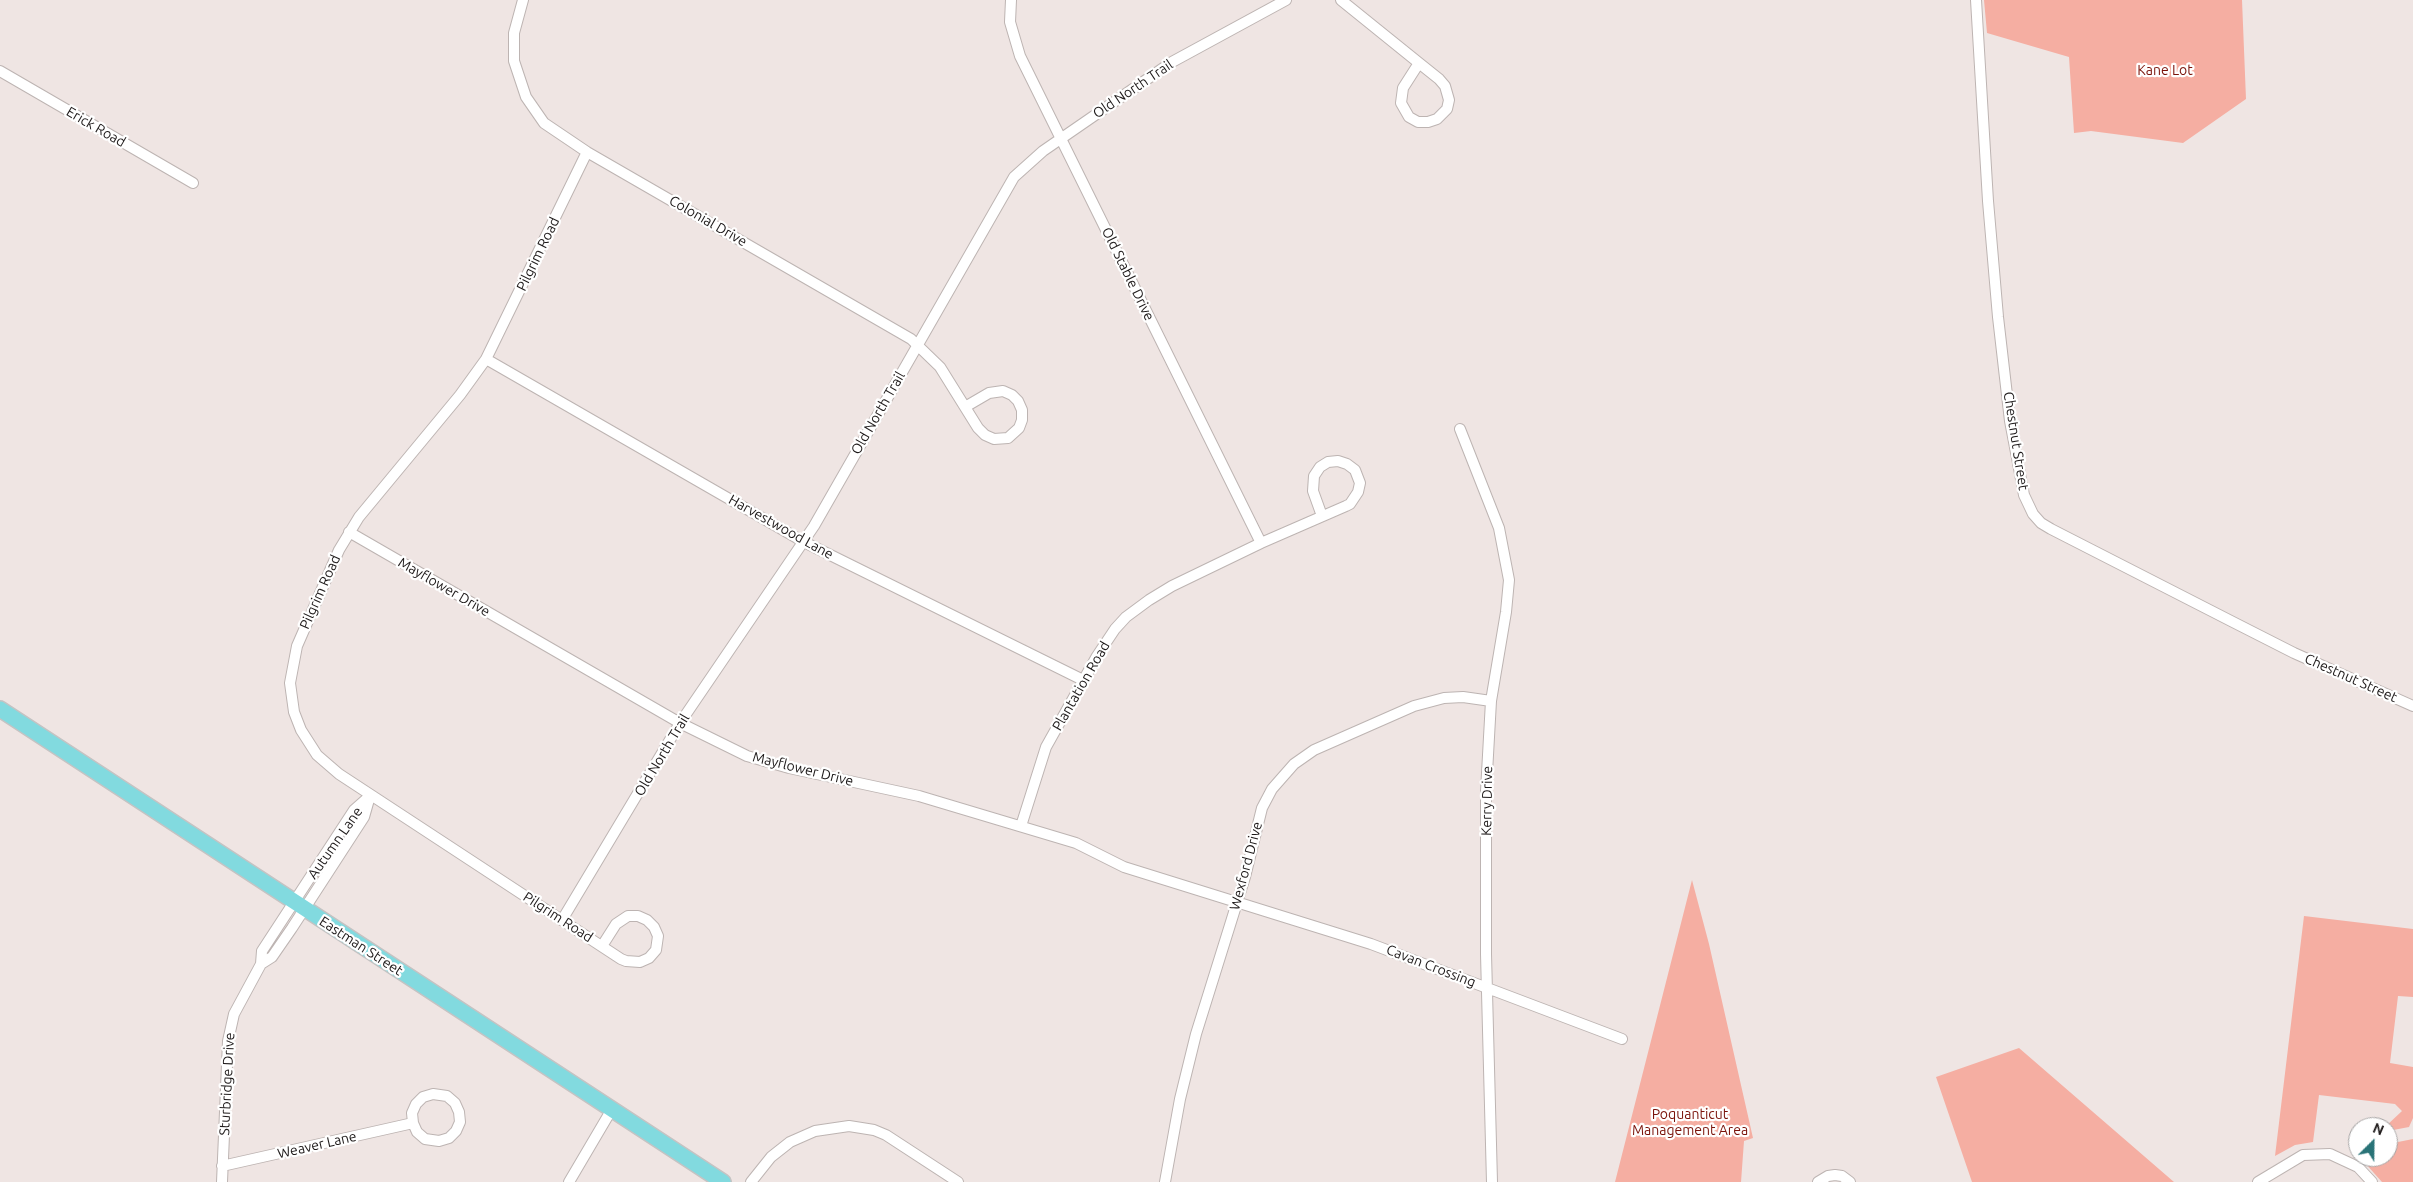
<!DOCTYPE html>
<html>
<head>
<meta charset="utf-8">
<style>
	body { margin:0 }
	#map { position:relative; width:2413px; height:1182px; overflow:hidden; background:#efe5e3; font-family:Ubuntu,sans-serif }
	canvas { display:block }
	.north { position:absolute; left:2348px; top:1117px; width:50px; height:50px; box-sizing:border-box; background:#fff; border:1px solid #a5a3a3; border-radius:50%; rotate:23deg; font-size:14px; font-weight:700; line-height:20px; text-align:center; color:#1d1919 }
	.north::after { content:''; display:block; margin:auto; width:18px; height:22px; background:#297377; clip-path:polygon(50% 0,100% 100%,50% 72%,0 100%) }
</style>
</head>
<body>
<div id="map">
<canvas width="2413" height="1182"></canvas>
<div class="north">N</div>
</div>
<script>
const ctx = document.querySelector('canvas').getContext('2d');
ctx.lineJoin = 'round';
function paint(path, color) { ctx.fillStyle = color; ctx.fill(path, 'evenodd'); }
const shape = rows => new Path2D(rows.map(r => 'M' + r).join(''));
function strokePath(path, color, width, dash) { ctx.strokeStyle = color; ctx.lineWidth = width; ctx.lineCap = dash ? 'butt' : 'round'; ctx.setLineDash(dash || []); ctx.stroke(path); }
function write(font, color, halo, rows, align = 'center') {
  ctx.font = font + ' Ubuntu,sans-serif'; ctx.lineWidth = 4.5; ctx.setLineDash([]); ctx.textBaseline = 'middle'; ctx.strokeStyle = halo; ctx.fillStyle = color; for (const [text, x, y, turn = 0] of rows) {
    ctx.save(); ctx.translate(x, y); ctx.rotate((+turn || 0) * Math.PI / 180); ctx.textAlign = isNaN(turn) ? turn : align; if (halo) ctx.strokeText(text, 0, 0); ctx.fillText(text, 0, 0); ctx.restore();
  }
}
const green = shape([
	[1984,0,2242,0,2246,99,2183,143,2091,131,2074,133,2069,57,1987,33],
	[1692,880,1709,944,1753,1138,1744,1141,1741,1182,1615,1182],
	[2304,916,2413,929,2413,997,2398,996,2390,1063,2413,1067,2413,1118,2409,1127,2388,1131,2388,1127,2385,1127,2402,1111,2395,1104,2319,1095,2313,1142,2295,1145,2275,1156],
	[2019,1048,2174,1182,1972,1182,1936,1077],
	[2413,1139,2413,1182,2382,1182,2365,1163,2372,1157,2388,1157,2388,1144]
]);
const street = shape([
	[523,0,514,33,514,61,526,97,544,123,587,152,911,339,940,367,978,428,985,435,994,439,1008,438,1019,428,1022,420,1022,410,1018,401,1012,395,1003,391,989,393,965,407],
	[1011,0,1010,22,1020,56,1261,543],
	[1341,0,1419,63,1439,79,1445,86,1449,100,1447,109,1437,119,1428,122,1418,122,1409,117,1401,103,1403,88,1419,63],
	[1976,0,1988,201,1998,317,2010,421,2024,495,2033,514,2041,523,2051,529,2231,621,2294,653,2413,706],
	[0,71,193,183],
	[587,152,486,359,460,395,359,517,339,550,297,646,290,683,294,712,301,730,317,755,339,774,621,959,626,961,640,962,649,958,656,950,658,936,654,927,647,920,638,916,628,916,616,924,602,946],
	[486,359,804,542,1083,680],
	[1460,429,1499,528,1509,580,1506,612,1491,701,1486,791,1486,954,1492,1182],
	[349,532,680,723,747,756,789,768,919,796,1076,843,1124,867,1371,944,1622,1039],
	[1021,826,1046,747,1097,656,1115,629,1126,617,1149,600,1172,586,1261,543,1346,506,1350,504,1358,492,1360,483,1355,470,1347,464,1338,461,1328,462,1320,467,1314,476,1313,491,1322,516],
	[562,920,680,723,814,526,1014,177,1043,151,1172,62,1286,0],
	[261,964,272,957,292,928,364,817,370,796],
	[222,1166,413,1123,412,1113,416,1104,423,1097,433,1094,447,1096,455,1103,459,1112,460,1122,456,1131,449,1138,439,1141,425,1139,417,1132,413,1123],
	[222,1182,228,1041,234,1014,261,964,262,951,354,810,371,795],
	[569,1182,612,1109],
	[751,1182,771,1157,790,1142,815,1131,849,1126,874,1130,886,1135,958,1182],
	[1165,1182,1180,1099,1196,1034,1245,877,1262,808,1272,789,1294,764,1314,750,1414,706,1444,698,1463,697,1491,701],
	[1818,1182,1828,1176,1835,1175,1842,1176,1850,1182],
	[2258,1182,2303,1155,2330,1154,2358,1167,2372,1182]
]);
const primary = shape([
	[0,709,723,1182]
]);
const parkNames = [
	["Kane Lot",2165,70],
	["Poquanticut",1690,1114],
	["Management Area",1690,1130]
];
const streetNames = [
	["Old North Trail",1133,89,-34],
	["Erick Road",96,127,30],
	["Colonial Drive",708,221,30],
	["Pilgrim Road",538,254,-64],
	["Old Stable Drive",1128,274,64],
	["Old North Trail",878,413,-60],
	["Chestnut Street",2016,441,81],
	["Harvestwood Lane",781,527,29],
	["Mayflower Drive",444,587,30],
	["Pilgrim Road",320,592,-66],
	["Chestnut Street",2351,678,24],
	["Plantation Road",1081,686,-60],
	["Old North Trail",662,755,-59],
	["Mayflower Drive",803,769,14],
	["Kerry Drive",1487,801,-89],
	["Autumn Lane",335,843,-55],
	["Wexford Drive",1246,866,-75],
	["Pilgrim Road",558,917,33],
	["Eastman Street",361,946,33],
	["Cavan Crossing",1431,966,21],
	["Sturbridge Drive",227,1084,-87],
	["Weaver Lane",317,1145,-13]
];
paint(green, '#f5aea2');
strokePath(street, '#bdb4b2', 12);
strokePath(primary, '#c4c3c3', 18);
strokePath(street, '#fff', 10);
strokePath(primary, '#82dadf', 15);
write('14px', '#7a130a', '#fff', parkNames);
write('14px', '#1d1919', '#fff', streetNames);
</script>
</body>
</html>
